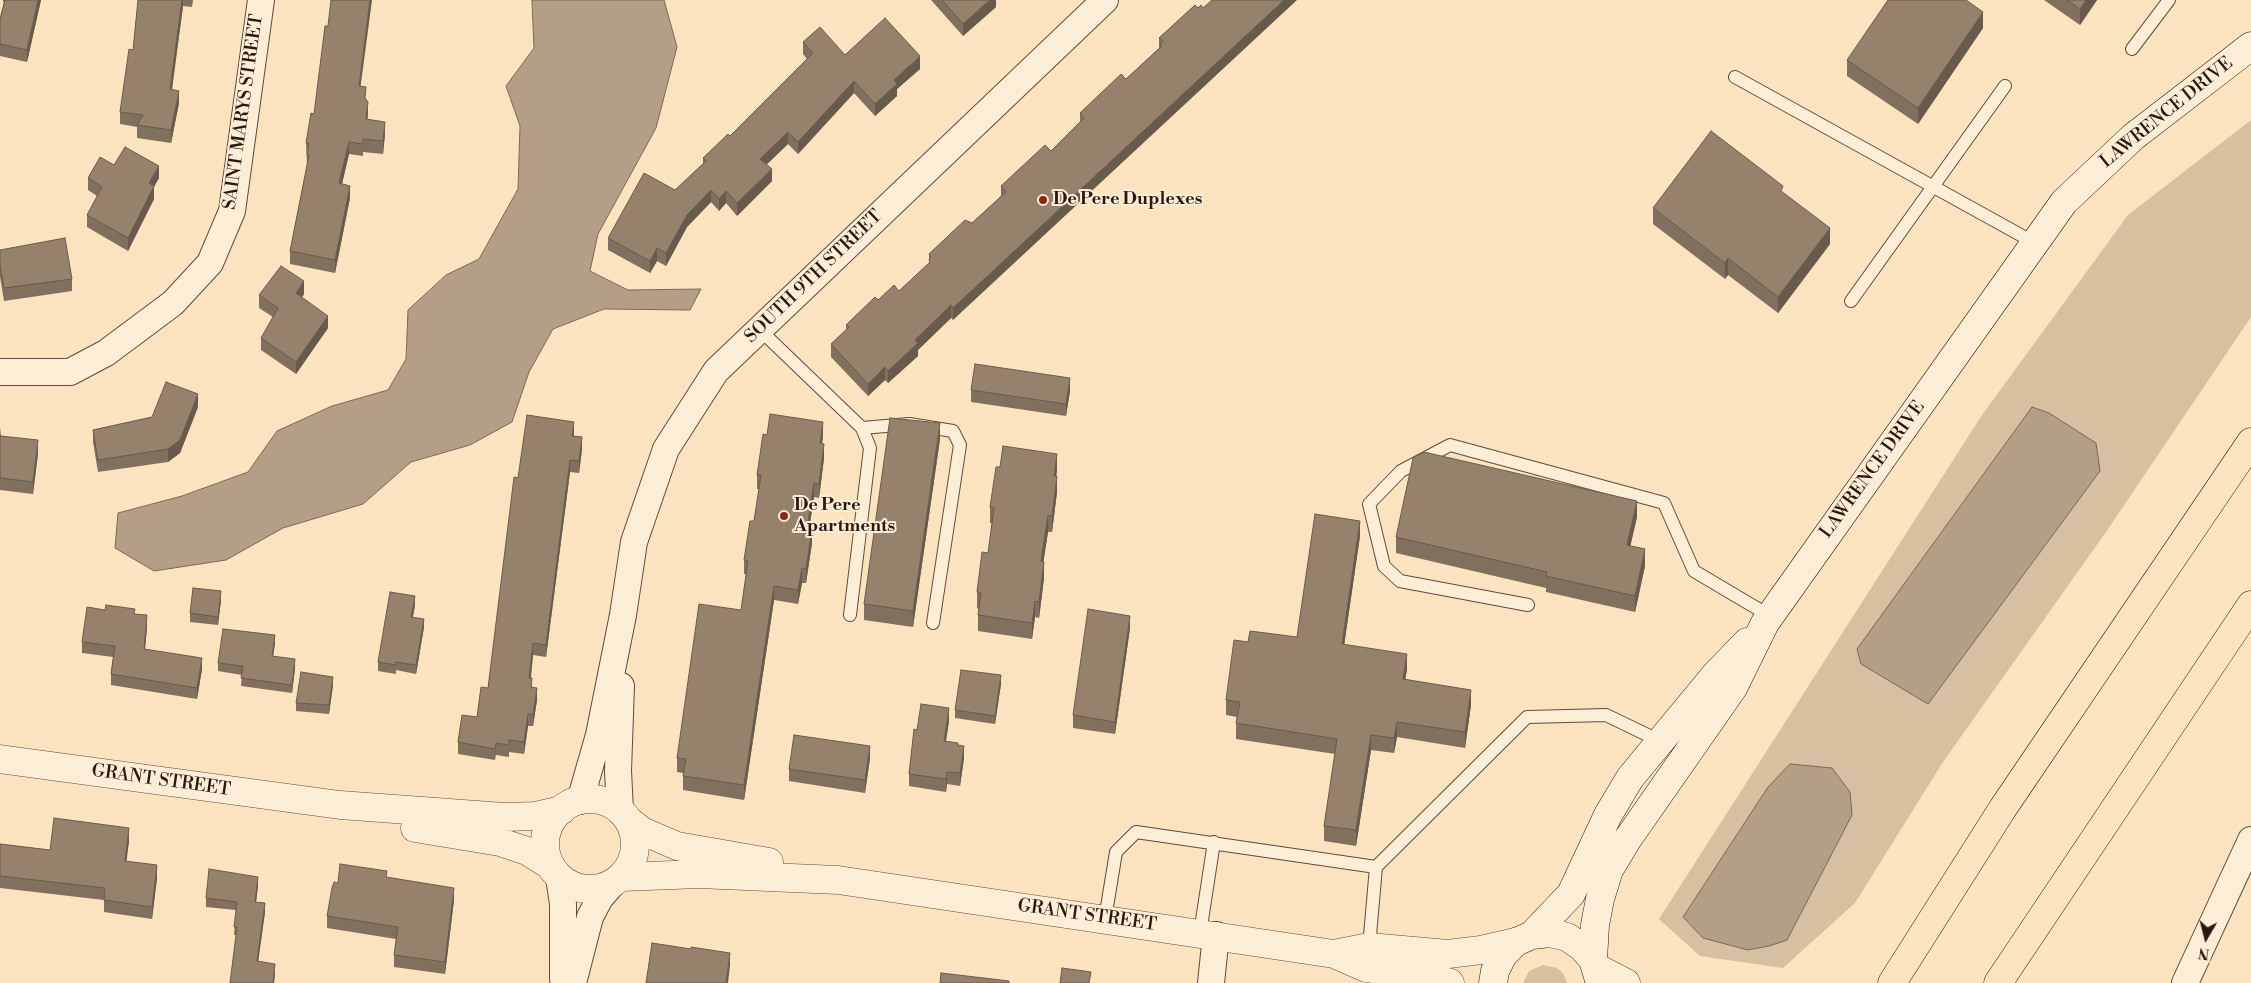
<!DOCTYPE html>
<html>
<head>
<meta charset="utf-8">
<style>
	body { margin:0 }
	#map { position:relative; width:2251px; height:983px; overflow:hidden; background:#fbe3c0; font-family:"Libre Bodoni",serif }
	canvas { display:block }
	.north { position:absolute; left:2181px; top:913px; width:50px; height:50px; -webkit-text-stroke:4px #fcedd6; paint-order:stroke; rotate:188deg; font-size:14px; font-weight:700; line-height:20px; text-align:center; color:#291812 }
	.north::after { content:''; display:block; margin:auto; width:18px; height:22px; background:#291812; clip-path:polygon(50% 0,100% 100%,50% 72%,0 100%) }
</style>
</head>
<body>
<div id="map">
<canvas width="2251" height="983"></canvas>
<div class="north">N</div>
</div>
<script>
const ctx = document.querySelector('canvas').getContext('2d');
ctx.lineJoin = 'round';
function paint(path, color) { ctx.fillStyle = color; ctx.fill(path, 'evenodd'); }
const shape = rows => new Path2D(rows.map(r => 'M' + r).join(''));
function strokePath(path, color, width, dash) { ctx.strokeStyle = color; ctx.lineWidth = width; ctx.lineCap = dash ? 'butt' : 'round'; ctx.setLineDash(dash || []); ctx.stroke(path); }
function write(font, color, halo, rows, align = 'center') {
  ctx.font = font + ' "Libre Bodoni",serif'; ctx.lineWidth = 4; ctx.setLineDash([]); ctx.textBaseline = 'middle'; ctx.strokeStyle = halo; ctx.fillStyle = color; for (const [text, x, y, turn = 0] of rows) {
    ctx.save(); ctx.translate(x, y); ctx.rotate((+turn || 0) * Math.PI / 180); ctx.textAlign = isNaN(turn) ? turn : align; if (halo) ctx.strokeText(text, 0, 0); ctx.fillText(text, 0, 0); ctx.restore();
  }
}
const green = shape([
	[2251,120,2251,317,2106,532,1943,762,1855,903,1783,968,1700,956,1659,919,1982,415,2128,215],
	[1543,965,1557,968,1563,973,1567,983,1523,983,1529,971]
]);
const water = shape([
	[532,0,664,0,677,47,656,128,598,234,590,271,628,290,701,289,690,310,604,309,553,329,529,372,512,422,470,445,411,462,363,504,283,528,226,560,154,571,115,548,118,513,182,496,248,472,277,431,332,406,388,390,406,359,408,310,446,275,479,259,518,189,520,126,506,86,534,48,532,0],
	[2032,407,2049,413,2096,443,2100,471,1928,704,1861,664,1857,649,2032,407],
	[1790,764,1832,768,1850,792,1852,815,1787,940,1769,946,1748,950,1703,938,1683,917,1768,787,1790,764]
]);
const service = shape([
	[2132,49,2169,0],
	[1735,77,2035,243],
	[1851,301,2005,86],
	[759,329,862,428,870,448,850,615],
	[862,428,909,424,953,431,960,445,933,623],
	[1528,605,1400,581,1384,566,1369,504,1401,471,1450,445,1664,503,1694,571,1770,616],
	[1105,919,1116,852,1136,832,1376,867],
	[1200,933,1214,842],
	[1369,947,1376,867,1527,717,1606,715,1660,741]
]);
const minor = shape([
	[0,372,70,372,106,353,173,303,210,263,232,211,261,0],
	[580,801,599,735,623,615,634,542,666,449,716,371,1105,0],
	[620,811,618,771,621,686],
	[559,877,563,904,563,979],
	[573,983,590,917,600,898,613,883],
	[1211,983,1216,935],
	[2185,983,2251,840]
]);
const tertiary = shape([
	[0,759,340,805,504,817,536,816,562,810],
	'545 844a45 45 0 1 1 90 0a45 45 0 1 1-90 0Z',
	[628,820,642,831,677,846,769,862],
	[415,828,500,842,527,851,551,866],
	[621,877,699,874,838,880,1334,954,1366,968,1426,976,1450,983],
	[1334,954,1369,947,1448,954,1481,950,1516,942],
	[1597,968,1626,983]
]);
const secondary = shape([
	[1532,935,1571,894,1608,815,1630,778,1716,674,1747,642],
	[1593,960,1595,925,1600,899,1609,870,1627,840,1733,688,1765,623,2064,202,2133,137,2251,46],
	[1493,983,1495,971,1503,955,1516,942,1532,935,1550,933,1567,937,1582,947,1593,960,1600,983]
]);
const motorway = shape([
	[1892,983,2003,808,2251,442],
	[1998,983,2251,605]
]);
const wall = shape([
	[3,0,41,0,27,62,0,56,0,19,4,2,3,2],
	[138,0,193,0,192,7,183,6,172,90,179,103,171,143,137,138,137,127,120,124,120,112,133,50],
	[931,0,996,0,996,7,963,36],
	[2044,0,2097,0,2080,25],
	[1195,5,953,320,951,318,918,350,918,356,888,383,885,380,868,396,831,357,831,344,846,330,846,325,878,300,899,291,929,264,929,254,972,223,1001,196,1001,186,1051,151,1080,123,1080,113,1126,79,1159,48,1159,38],
	[1983,28,1918,124,1847,76,1847,60],
	[803,42,845,55,920,69,897,89,897,96,875,116,854,93,798,154,788,144,766,165,772,181,737,216,726,203,719,211,711,202,687,227,666,266,657,261,650,273,608,250,608,238,675,190,703,164,703,158,730,136,807,59,803,54],
	[361,86,366,100,368,114,367,119,385,134,383,154,363,152,363,156,349,154,342,184,350,198,335,273,290,264,290,251,307,165,306,143],
	[114,165,159,178,154,186,154,199,128,251,87,227,87,215,97,196,88,190,88,178],
	[1783,193,1830,244,1778,313,1728,275,1725,279,1653,224,1653,208],
	[0,250,72,279,72,291,4,301,0,277],
	[304,294,302,297,328,328,296,374,261,350,261,338,273,317,259,308,259,295],
	[971,390,1070,391,1066,416,971,402],
	[198,407,180,453,168,462,98,472,93,442,93,430],
	[0,427,1,436,38,453,33,494,0,490],
	[574,434,574,436,582,449,579,473,570,472,546,657,533,655,531,678,532,688,537,700,533,726,528,726,524,754,509,752,509,757,496,755,495,760,458,754,458,742,477,717,488,688,518,478],
	[767,435,823,436,822,444,824,458,819,498,814,497,809,529,812,543,806,583,802,583,798,604,774,600,744,800,683,790,683,773,677,772,677,758,741,610,746,574,744,574,744,560,754,521,759,489,757,489,757,475],
	[940,439,913,627,864,620,864,604],
	[1000,467,1057,470,1056,476,1057,492,1052,532,1048,532,1043,562,1044,578,1039,618,1035,617,1032,639,978,631,978,615,979,609,977,608,977,592,988,553,992,523,990,523,990,507],
	[1637,517,1630,546,1645,566,1635,612,1546,592,1546,588,1396,553,1396,537],
	[1360,536,1344,645,1407,669,1405,680,1471,705,1465,748,1397,737,1394,753,1371,750,1356,846,1324,841,1324,826,1335,754,1236,739,1236,723,1237,717,1226,715,1226,700,1248,642,1297,637],
	[221,600,218,625,190,622,190,613],
	[415,605,413,617,424,627,416,674,396,670,396,674,378,671,378,662],
	[135,614,147,627,145,649,202,669,197,699,111,685,111,674,113,657,82,653,82,642],
	[1130,628,1115,734,1073,728,1073,715],
	[275,643,273,656,295,668,292,693,241,686,242,675,218,671,218,663],
	[1001,684,995,724,955,718,955,710],
	[333,685,329,714,296,711,296,703],
	[949,721,946,741,958,745,964,758,960,786,947,784,946,792,909,786,909,774,917,730],
	[870,758,865,793,789,781,789,769],
	[129,841,126,861,157,878,152,919,104,912,104,900,0,888,0,844,50,850],
	[387,878,454,900,445,974,394,967,394,955,396,939,327,928,327,916,338,883],
	[258,886,256,902,265,912,258,961,275,972,274,983,236,935,234,935,236,910,206,907,206,898]
]);
const shadedWall = shape([
	[38,0,41,0,27,62,27,50],
	[182,0,183,0,183,6,170,102,170,89],
	[370,0,372,0,359,98,359,86],
	[990,0,996,0,996,7,963,36,963,24],
	[1284,0,1297,0,953,320,953,308],
	[2086,0,2097,0,2080,25,2080,9],
	[1983,12,1983,28,1918,124,1918,108],
	[920,56,920,69,897,89,897,96,875,116,875,104,894,80],
	[854,81,854,93,798,154,798,142],
	[179,91,179,103,171,143,171,130],
	[368,102,368,114,366,131,366,119],
	[385,122,385,134,383,154,383,141],
	[788,132,788,144,760,171,760,159],
	[349,142,349,154,339,196,339,183],
	[159,166,159,178,149,196,149,183],
	[772,169,772,181,737,216,737,203],
	[154,186,154,199,128,251,128,238],
	[350,186,350,198,335,273,335,260],
	[711,190,711,202,687,227,666,266,666,253,687,215],
	[726,191,726,203,719,211,719,199],
	[1830,228,1830,244,1778,313,1778,297],
	[657,248,657,261,650,273,650,261],
	[1728,258,1728,275,1725,279,1725,263],
	[304,281,304,294,296,306,296,293],
	[951,305,951,318,918,350,918,356,888,383,888,371,915,340],
	[328,316,328,328,296,374,296,362],
	[885,367,885,380,868,396,868,384],
	[1070,378,1070,391,1066,416,1066,404],
	[198,394,198,407,180,453,168,462,168,449],
	[574,422,574,434,572,448,572,436],
	[823,422,823,436,820,457,820,443],
	[940,423,940,439,913,627,913,611],
	[582,437,582,449,579,473,579,461],
	[38,440,38,453,33,494,33,482],
	[824,444,824,458,819,498,819,484],
	[1057,454,1057,470,1054,492,1054,476],
	[570,460,570,472,546,657,546,645],
	[1057,476,1057,492,1052,532,1052,516],
	[814,483,814,497,807,543,807,529],
	[1637,501,1637,517,1627,561,1627,545],
	[1048,515,1048,532,1041,578,1041,561],
	[1360,521,1360,536,1342,660,1342,644],
	[812,529,812,543,806,583,806,569],
	[1645,549,1645,566,1635,612,1635,596],
	[1044,562,1044,578,1039,618,1039,602],
	[802,568,802,583,798,604,798,590],
	[774,586,774,600,744,800,744,785],
	[221,591,221,600,218,625,218,617],
	[415,596,415,605,411,625,411,617],
	[1035,601,1035,617,1032,639,1032,623],
	[147,615,147,627,144,660,144,649],
	[1130,616,1130,628,1115,734,1115,722],
	[424,619,424,627,416,674,416,665],
	[275,635,275,643,272,664,272,656],
	[533,643,533,655,529,690,529,678],
	[1407,654,1407,669,1403,695,1403,679],
	[202,658,202,669,197,699,197,688],
	[295,659,295,668,292,693,292,685],
	[1001,675,1001,684,995,724,995,716],
	[333,677,333,685,329,714,329,705],
	[537,688,537,700,533,726,533,714],
	[1471,690,1471,705,1465,748,1465,732],
	[949,708,949,721,944,753,944,741],
	[528,714,528,726,524,754,524,742],
	[1397,722,1397,737,1394,753,1394,738],
	[1371,735,1371,750,1356,846,1356,830],
	[870,746,870,758,865,793,865,780],
	[964,746,964,758,960,786,960,773],
	[947,772,947,784,946,792,946,779],
	[129,828,129,841,125,873,125,861],
	[157,865,157,878,152,919,152,907],
	[258,877,258,886,255,910,255,902],
	[454,888,454,900,445,974,445,962],
	[265,903,265,912,257,970,257,961],
	[730,953,730,965,728,983,726,983],
	[275,964,275,972,274,983,273,983]
]);
const building = shape([
	[5,0,38,0,27,50,0,44,0,19,5,0],
	[138,0,182,0,170,89,179,91,171,130,137,125,143,115,120,112,129,49,133,50,138,0],
	[331,0,370,0,359,86,366,87,365,98,368,102,366,119,385,122,383,141,363,139,363,144,349,142,339,183,350,186,335,260,290,251,309,155,307,155,309,144,306,143,311,113,314,114,325,26,328,26,331,0],
	[942,0,990,0,963,24,942,0],
	[1212,0,1284,0,953,308,951,305,915,340,918,343,888,371,885,367,868,384,831,344,849,327,846,325,875,297,878,300,894,285,899,291,930,262,929,260,931,257,929,254,965,220,972,223,1006,192,1001,186,1045,145,1051,151,1084,118,1080,113,1121,74,1126,79,1162,46,1160,44,1163,41,1159,38,1195,5,1198,8,1201,5,1203,8,1212,0],
	[1888,0,1966,0,1983,12,1918,108,1847,60,1888,0],
	[2067,0,2086,0,2080,9,2067,0],
	[885,18,920,56,894,80,897,84,875,104,854,81,798,142,788,132,760,159,772,169,737,203,726,191,719,199,711,190,687,215,666,253,657,248,650,261,608,238,644,173,675,190,706,161,703,158,728,134,730,136,813,53,803,42,820,27,845,55,885,18],
	[1711,131,1783,186,1781,191,1830,228,1778,297,1728,258,1725,263,1653,208,1711,131],
	[125,147,159,166,149,183,154,186,128,238,87,215,102,187,88,178,100,157,114,165,125,147],
	[65,238,72,279,4,288,0,265,0,250,65,238],
	[281,266,304,281,296,293,328,316,296,362,261,338,278,308,259,295,281,266],
	[975,364,1070,378,1066,404,971,390,975,364],
	[166,382,198,394,180,440,168,449,98,460,93,430,152,417,166,382],
	[770,414,823,422,820,443,824,444,819,484,814,483,807,529,812,529,806,569,802,568,798,590,774,586,744,785,683,776,686,759,677,758,699,604,741,610,748,561,744,560,750,521,754,521,761,475,757,475,763,434,767,435,770,414],
	[527,415,574,422,572,436,582,437,579,461,570,460,546,645,533,643,529,678,532,678,531,687,537,688,533,714,528,714,524,742,509,740,509,745,496,743,495,749,458,742,462,715,477,717,481,687,488,688,514,477,518,478,527,415],
	[890,418,940,423,913,611,864,604,890,418],
	[0,436,38,440,33,482,0,478,0,436],
	[1003,446,1057,454,1054,476,1057,476,1052,516,1048,515,1041,561,1044,562,1039,602,1035,601,1032,623,978,615,981,593,977,592,982,552,988,553,994,508,990,507,996,467,1000,467,1003,446],
	[1424,452,1637,501,1627,545,1645,549,1635,596,1546,576,1547,572,1396,537,1413,458,1424,452],
	[1315,514,1360,521,1342,644,1407,654,1403,679,1471,690,1465,732,1397,722,1394,738,1371,735,1356,830,1324,826,1337,739,1236,723,1240,702,1226,700,1234,640,1248,642,1250,631,1297,637,1315,514],
	[193,588,221,591,218,617,190,613,193,588],
	[390,592,415,596,411,617,424,619,416,665,396,662,396,665,378,662,390,592],
	[106,605,135,609,134,614,147,615,144,649,202,658,197,688,111,674,115,646,82,642,87,607,105,610,106,605],
	[1088,609,1130,616,1115,722,1073,715,1088,609],
	[223,629,275,635,272,656,295,659,292,685,241,678,243,666,218,663,223,629],
	[961,670,1001,675,995,716,955,710,961,670],
	[301,672,333,677,329,705,296,703,301,672],
	[921,704,949,708,944,741,958,743,958,745,964,746,960,773,947,772,946,779,909,774,914,729,917,730,921,704],
	[794,735,870,746,865,780,789,769,794,735],
	[54,818,129,828,125,861,157,865,152,907,104,900,105,888,0,876,0,844,50,850,54,818],
	[340,864,387,871,386,877,454,888,445,962,394,955,398,927,327,916,332,888,334,882,338,883,340,864],
	[209,869,258,877,255,902,265,903,257,961,275,964,273,983,230,983,237,927,234,927,237,902,206,898,209,869],
	[652,943,691,949,691,947,730,953,726,983,646,983,652,943],
	[1062,968,1091,972,1089,983,1060,983,1062,968],
	[941,973,1009,981,1009,983,940,983,941,973]
]);
const markers = [
	[1043,200,5,"#8f2418"],
	[784,516,5,"#8f2418"]
];
const streetNames = [
	["SAINT MARYS STREET",244,112,-82],
	["LAWRENCE DRIVE",2167,113,-39],
	["SOUTH 9TH STREET",814,277,-44],
	["LAWRENCE DRIVE",1873,470,-54],
	["GRANT STREET",161,781,8],
	["GRANT STREET",1087,916,8]
];
const poiNames = [
	["De Pere Duplexes",1053,200],
	["De Pere",794,506],
	["Apartments",794,527]
];
paint(green, '#d7c0a2');
paint(water, '#b49e85');
strokePath(water, '#7c6857', 1);
strokePath(service, '#5e4b3e', 14);
strokePath(minor, '#5e4b3e', 28);
strokePath(tertiary, '#5e4b3e', 29);
strokePath(secondary, '#291812', 29);
strokePath(motorway, '#291812', 29);
strokePath(service, '#fcedd6', 12);
strokePath(minor, '#fcedd6', 26);
strokePath(tertiary, '#fcedd6', 28);
strokePath(secondary, '#fcedd6', 28);
strokePath(motorway, '#fbe3c0', 28);
paint(wall, '#81705d');
paint(shadedWall, '#695b4c');
paint(building, '#96826c');
strokePath(building, '#695b4c', 1);
for (const [x, y, r, color] of markers) { const dot = new Path2D(); dot.arc(x, y, r, 0, 2 * Math.PI); ctx.fillStyle = color; ctx.fill(dot); strokePath(dot, '#fcedd6', 2); }
write('18px', '#291812', '#fcedd6', streetNames);
write('bold 18px', '#291812', '#fcedd6', poiNames, 'left');
</script>
</body>
</html>
